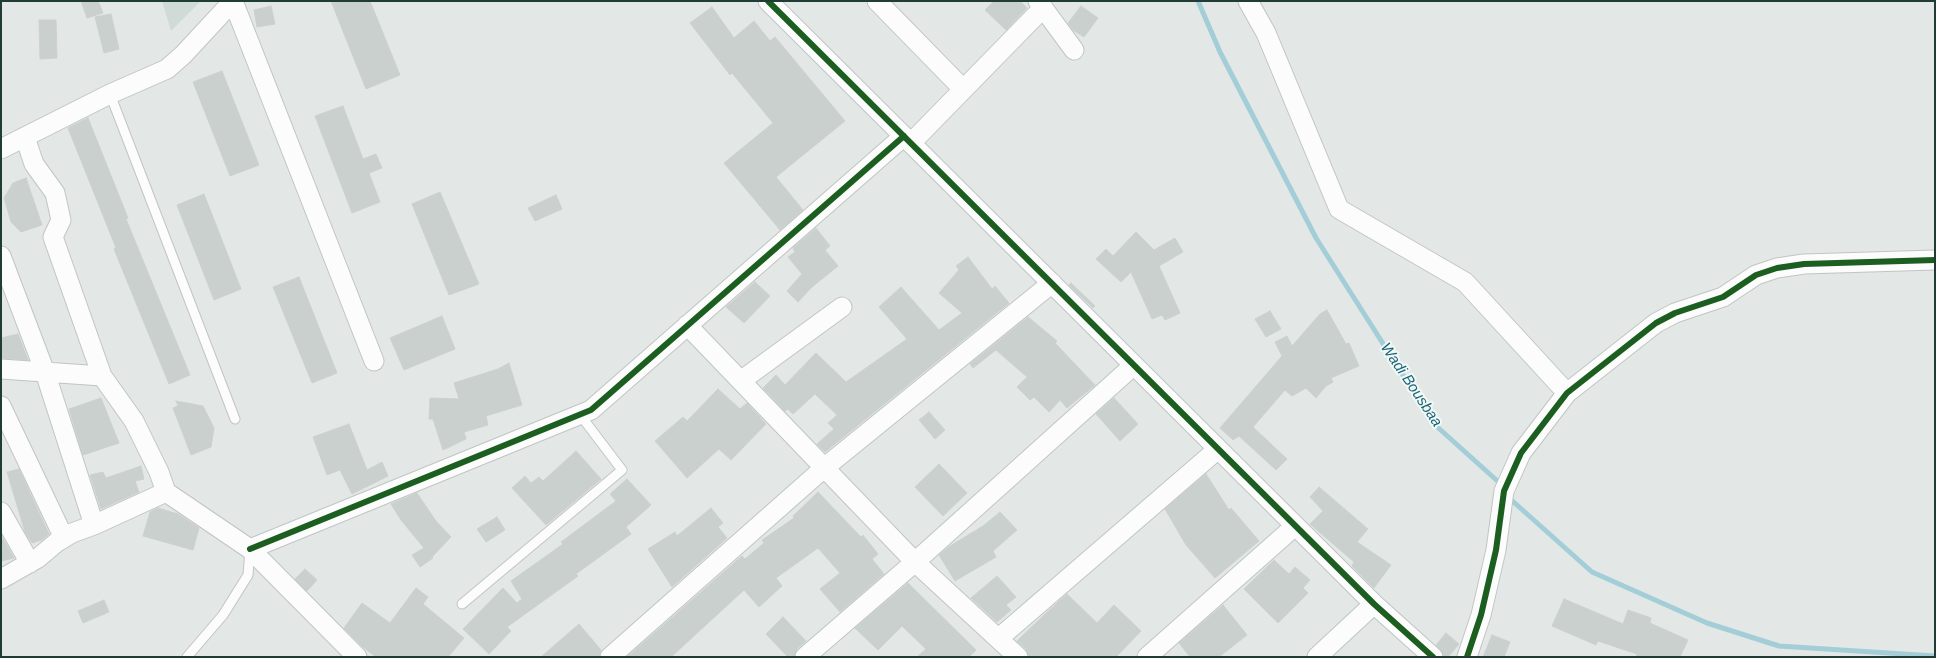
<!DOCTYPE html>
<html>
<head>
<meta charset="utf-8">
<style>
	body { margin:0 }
	#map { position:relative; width:1936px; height:658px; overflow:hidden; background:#e3e8e6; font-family:Arial,sans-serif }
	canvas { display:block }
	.frame { position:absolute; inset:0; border:2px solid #213c36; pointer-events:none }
</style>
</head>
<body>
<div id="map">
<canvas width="1936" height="658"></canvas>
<div class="frame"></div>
</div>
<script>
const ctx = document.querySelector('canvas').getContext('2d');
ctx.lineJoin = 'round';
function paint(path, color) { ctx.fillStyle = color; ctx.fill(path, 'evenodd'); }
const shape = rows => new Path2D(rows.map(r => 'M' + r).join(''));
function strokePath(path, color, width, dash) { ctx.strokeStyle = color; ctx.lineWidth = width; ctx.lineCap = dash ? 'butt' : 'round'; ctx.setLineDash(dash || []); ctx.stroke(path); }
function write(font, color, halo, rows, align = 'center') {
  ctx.font = font + ' Arial,sans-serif'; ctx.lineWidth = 4; ctx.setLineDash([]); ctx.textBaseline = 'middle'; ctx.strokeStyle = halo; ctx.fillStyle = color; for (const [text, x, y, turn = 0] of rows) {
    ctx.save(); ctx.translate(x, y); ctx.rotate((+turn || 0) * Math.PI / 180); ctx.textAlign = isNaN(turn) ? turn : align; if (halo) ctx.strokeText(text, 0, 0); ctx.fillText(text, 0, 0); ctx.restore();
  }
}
const built = shape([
	[162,1,201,1,171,31]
]);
const stream = shape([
	[1198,1,1220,52,1316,238,1434,424,1503,486],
	[1508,497,1592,572,1707,623,1779,646,1935,656]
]);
const building = shape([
	[81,1,98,1,103,13,87,18,81,1],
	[331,1,370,1,400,75,366,89,331,1],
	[994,1,1020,1,1027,8,1006,30,985,10,994,1],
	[271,6,275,24,257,27,254,10,271,6],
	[1081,6,1098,18,1084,37,1073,30,1068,23,1081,6],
	[712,7,734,38,754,21,770,41,775,37,845,121,776,177,803,210,780,230,724,163,773,123,732,73,730,75,690,23,712,7],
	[111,14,119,49,104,53,95,17,111,14],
	[39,20,56,20,57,58,40,59,39,20],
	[222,71,259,165,230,176,193,82,222,71],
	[343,106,363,159,376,154,382,168,369,173,380,202,352,213,315,116,343,106],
	[88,118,128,218,126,219,190,375,169,384,114,249,116,248,68,128,88,118],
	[26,178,42,225,21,232,11,222,4,198,13,183,26,178],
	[440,192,479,284,449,295,412,204,440,192],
	[204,194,241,289,214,300,177,205,204,194],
	[556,195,562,209,535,221,528,208,556,195],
	[816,228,830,246,825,250,838,266,812,287,798,302,787,291,802,274,788,257,795,252,793,248,816,228],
	[1136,232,1154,250,1175,238,1183,252,1159,266,1180,313,1165,320,1162,315,1152,319,1131,272,1121,282,1096,259,1106,249,1113,256,1136,232],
	[968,257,992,289,995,286,1009,303,825,452,817,444,834,429,828,423,837,415,815,394,793,414,788,409,785,411,763,388,776,375,785,385,816,353,846,382,907,339,879,307,901,287,939,330,962,313,939,293,959,270,956,266,968,257],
	[299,277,337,373,312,383,273,287,299,277],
	[755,282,770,296,744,323,726,307,755,282],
	[1071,283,1095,306,1093,308,1069,285,1071,283],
	[1327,310,1346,344,1349,343,1359,366,1331,378,1333,382,1326,386,1316,398,1306,388,1292,396,1285,390,1253,427,1287,459,1276,470,1239,436,1233,440,1220,428,1282,356,1275,342,1287,336,1292,346,1320,314,1327,310],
	[1270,311,1281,329,1266,337,1255,319,1270,311],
	[442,316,455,349,404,370,390,338,442,316],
	[1028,317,1057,341,1055,343,1095,385,1067,408,1060,400,1049,412,1034,397,1030,400,1017,387,1027,377,996,350,973,368,970,364,1028,317],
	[18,334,28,360,1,358,1,338,18,334],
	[509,363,522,405,486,416,488,425,464,432,466,439,443,450,433,419,429,419,430,398,459,399,454,383,498,369,509,363],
	[718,389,740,409,747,403,766,424,731,460,719,449,687,478,655,441,683,417,687,421,718,389],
	[101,398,119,443,83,455,69,409,101,398],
	[1114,398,1138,424,1120,441,1096,414,1114,398],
	[176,401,203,406,214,428,211,447,191,455,173,408,178,406,176,401],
	[929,412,945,430,935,439,919,420,929,412],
	[349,424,367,470,382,462,388,476,352,494,340,470,327,475,313,437,349,424],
	[576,451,601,479,546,525,512,488,525,476,531,483,539,477,543,481,576,451],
	[939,464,967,493,943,516,915,487,939,464],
	[141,466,144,479,135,481,139,492,101,509,90,475,103,472,106,478,141,466],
	[19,469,49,534,42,540,32,543,25,532,7,472,19,469],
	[1206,474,1229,510,1231,508,1259,541,1215,578,1186,545,1165,509,1206,474],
	[627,479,651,505,626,527,631,534,576,574,578,576,507,627,511,631,489,654,463,629,503,588,517,603,522,599,511,581,563,544,561,542,616,501,610,494,627,479],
	[1319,487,1368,529,1357,542,1391,565,1374,588,1352,566,1354,562,1310,524,1323,511,1310,497,1319,487],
	[818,492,861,537,863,535,878,554,872,559,884,574,840,612,820,589,840,573,818,548,776,578,782,586,759,607,744,590,671,657,627,657,742,556,745,559,764,543,762,540,794,518,793,516,818,492],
	[417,493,436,521,451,537,432,557,433,558,420,567,412,555,424,548,401,520,391,504,417,493],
	[158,508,178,514,199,528,193,550,143,536,150,512,158,508],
	[711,508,723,523,718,527,727,538,672,587,648,549,675,532,677,536,711,508],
	[1000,512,1017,530,993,551,996,557,955,581,939,555,950,546,983,526,1000,512],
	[497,517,505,530,486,542,477,529,497,517],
	[1,535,14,558,1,561,1,535],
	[1274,560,1289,574,1295,567,1310,580,1303,588,1308,593,1278,623,1244,589,1274,560],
	[305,569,317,580,307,591,295,579,305,569],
	[997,576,1016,597,1006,605,1011,610,997,622,971,598,997,576],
	[908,583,976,650,969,657,917,657,926,649,902,626,878,650,855,628,908,583],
	[416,588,428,597,423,604,464,638,448,657,376,657,363,647,344,628,362,603,390,623,416,588],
	[1067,594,1097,623,1114,605,1141,631,1116,657,1029,657,1026,649,1017,641,1045,614,1067,594],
	[1564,599,1623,624,1628,610,1651,618,1650,623,1688,640,1680,657,1636,657,1637,654,1598,641,1596,645,1552,626,1564,599],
	[104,600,109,612,83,623,78,611,104,600],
	[1223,605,1247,635,1219,657,1190,657,1179,643,1223,605],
	[783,617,806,641,797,649,794,657,788,657,766,634,783,617],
	[579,624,601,650,599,657,541,657,579,624],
	[1446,633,1459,644,1448,657,1444,657,1443,653,1436,645,1446,633],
	[1492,635,1510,642,1504,657,1483,657,1492,635]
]);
const service = shape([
	[110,94,235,419],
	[462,604,622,470,581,416],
	[187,657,223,615,248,575,250,550]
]);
const minor = shape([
	[233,1,374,361],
	[768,1,1374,604,1433,657],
	[877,1,963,89],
	[1038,1,1074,50],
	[1248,1,1266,33,1339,209,1465,282,1567,393],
	[25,137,34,164,55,193,61,220,53,237,102,376,134,421,159,472,166,492,250,549,357,657],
	[911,143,1043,8],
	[1,149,110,94,167,69,183,55,233,1],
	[1,256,45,372,94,525],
	[687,325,915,562,1018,657],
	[1,369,102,376],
	[742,380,842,307],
	[1,406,64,538],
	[1,512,30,563],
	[250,549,591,410,904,136],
	[1,579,38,558,57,542,72,533,94,525,166,492],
	[999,638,1218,449],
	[610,657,824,468,1052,283],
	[805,657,915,562,1134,365],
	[1147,657,1295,526],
	[1317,657,1374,604],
	[1467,657,1481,615,1496,550,1504,491,1521,453,1567,393,1656,323,1675,313,1723,297,1756,275,1777,268,1804,264,1935,260]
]);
const cycleway = shape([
	[768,1,1374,604,1433,657],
	[250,549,591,410,904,136],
	[1467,657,1481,615,1496,550,1504,491,1521,453,1567,393,1656,323,1675,313,1723,297,1756,275,1777,268,1804,264,1935,260]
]);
const waterNames = [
	["Wadi Bousbaa",1411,385,56]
];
paint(built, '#d0dad6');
strokePath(stream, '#a3ced8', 5);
paint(building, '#cad0ce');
strokePath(building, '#ccd1cf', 1);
strokePath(service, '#c0c5c3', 11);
strokePath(minor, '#c0c5c3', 21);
strokePath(service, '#fbfcfb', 9);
strokePath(minor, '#fbfcfb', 19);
strokePath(cycleway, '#1b5e20', 6);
write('italic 15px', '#1a6579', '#f1f8f5', waterNames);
</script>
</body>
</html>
